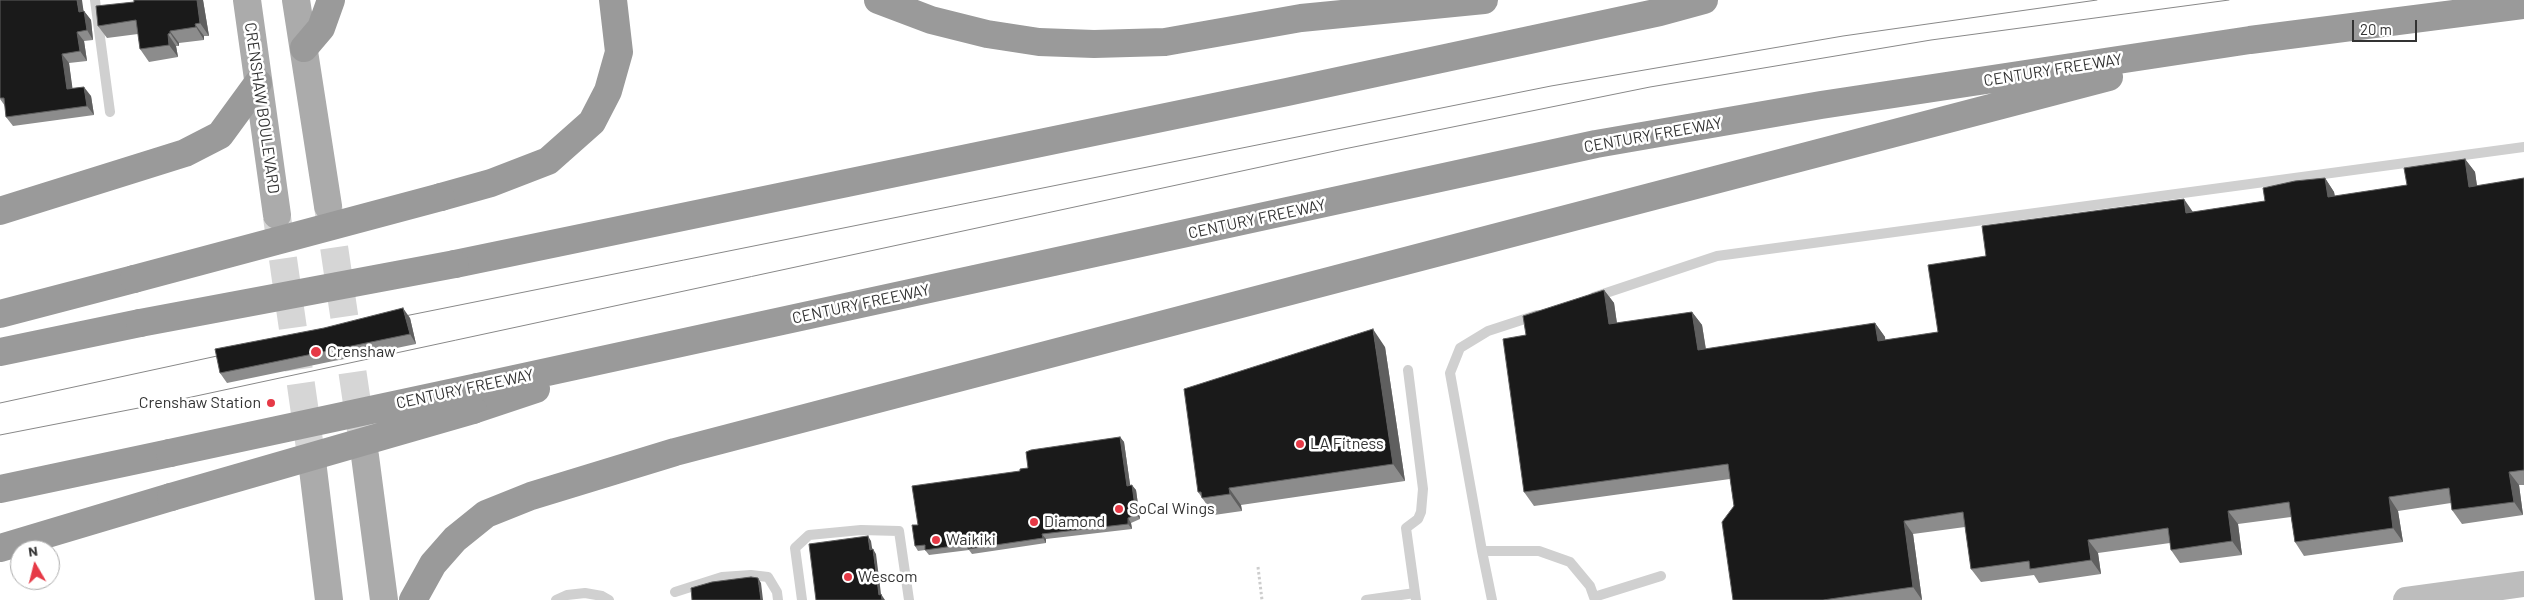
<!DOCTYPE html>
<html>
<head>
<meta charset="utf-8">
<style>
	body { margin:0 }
	#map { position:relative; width:2524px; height:600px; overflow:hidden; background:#fff; font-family:Barlow,sans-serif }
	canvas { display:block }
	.north { position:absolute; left:10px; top:540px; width:50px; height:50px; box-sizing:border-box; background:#fff; border:1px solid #adadad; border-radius:50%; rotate:352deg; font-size:14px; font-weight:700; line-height:20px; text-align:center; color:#333 }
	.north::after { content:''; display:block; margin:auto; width:18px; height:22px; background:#e63946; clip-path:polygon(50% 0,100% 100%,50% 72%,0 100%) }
	.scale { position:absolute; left:2352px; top:20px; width:65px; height:22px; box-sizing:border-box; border:2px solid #333; border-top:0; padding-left:6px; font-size:15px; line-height:18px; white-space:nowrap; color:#333; -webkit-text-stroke:4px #fff; paint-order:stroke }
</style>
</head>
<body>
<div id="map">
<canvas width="2524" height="600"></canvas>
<div class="north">N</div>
<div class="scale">20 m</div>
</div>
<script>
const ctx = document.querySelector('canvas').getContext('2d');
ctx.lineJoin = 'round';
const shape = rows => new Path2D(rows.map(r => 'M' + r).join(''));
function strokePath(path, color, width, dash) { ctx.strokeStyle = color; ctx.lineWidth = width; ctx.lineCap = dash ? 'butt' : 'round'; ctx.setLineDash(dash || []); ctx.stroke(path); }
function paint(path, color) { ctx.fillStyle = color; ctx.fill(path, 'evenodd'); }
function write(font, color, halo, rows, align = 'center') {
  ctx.font = font + ' Barlow,sans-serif'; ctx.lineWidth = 5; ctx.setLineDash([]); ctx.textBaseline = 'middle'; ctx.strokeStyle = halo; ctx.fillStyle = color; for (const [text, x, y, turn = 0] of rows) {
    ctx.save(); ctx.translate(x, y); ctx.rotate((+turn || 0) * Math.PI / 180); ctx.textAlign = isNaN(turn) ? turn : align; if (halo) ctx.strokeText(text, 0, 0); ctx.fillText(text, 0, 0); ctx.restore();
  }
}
const primaryTunnel = shape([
	[328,206,362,437],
	[277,217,313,469]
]);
const path = shape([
	[1258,567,1262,600]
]);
const lane = shape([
	[95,0,110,112],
	[1594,297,1717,256,2524,147],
	[1537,315,1488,331,1460,348,1450,373,1482,551,1539,551,1570,562,1590,586,1595,600],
	[1408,370,1423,489,1421,512,1418,519,1406,528,1416,600],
	[1482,551,1492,600],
	[675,592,722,577,751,575,768,577,777,592,778,600],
	[1594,597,1661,576],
	[556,600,567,595,585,593,602,596,609,600],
	[802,600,795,548,809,535,861,530,899,531,909,600],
	[1366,600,1415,593]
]);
const secondary = shape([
	[2406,600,2524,584]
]);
const primary = shape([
	[247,0,277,215],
	[296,0,328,206],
	[365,456,384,600],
	[313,469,329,600]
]);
const highway = shape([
	[878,0,931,20,987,34,1039,42,1094,44,1165,42,1301,18,1484,0],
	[304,48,321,28,331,0],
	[441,197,491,183,548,161,592,122,608,91,619,52,613,0],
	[0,211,185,153,220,135,258,83],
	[455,264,1287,92,1660,12,1704,0],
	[0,314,134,279],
	[0,352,140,323],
	[478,387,1596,144,1821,105,2250,40,2524,5],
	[473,410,536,389],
	[0,489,170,453],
	[0,548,171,497],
	[413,600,433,564,455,539,486,514,531,496,675,452,2109,77]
]);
const tram = shape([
	[395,318,1551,86,1843,36,2097,0],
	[0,403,231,353],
	[0,435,159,404,1344,149,1650,87,1931,40,2229,0]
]);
const highwayBridge = shape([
	[134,279,441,197],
	[140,323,455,264],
	[170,453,478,387],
	[171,497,473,410]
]);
const wall = shape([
	[134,0,203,0,209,36,204,36,204,40,179,43,179,46,176,46,178,57,149,62,140,49,138,34,107,38,98,26,134,2],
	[84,11,91,20,93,40,84,41,87,61,69,63,72,88,91,96,94,115,13,126,6,117,5,106,0,99],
	[2465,159,2475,172,2477,186,2524,178,2524,485,2519,485,2523,515,2462,524,2452,510,2451,503,2398,511,2403,542,2304,556,2295,542,2291,517,2238,524,2242,555,2180,563,2171,550,2170,543,2098,553,2101,574,2039,583,2034,575,1981,582,1971,569,1965,527,1913,534,1922,600,1733,600,1734,506,1730,479,1534,506,1524,492,1526,335,1604,290,1614,303,1617,323,1692,312,1702,325,1706,349,1875,323,1885,337,1885,340,1938,332,1986,256,2193,212,2265,201,2325,178,2334,192,2335,196,2407,185],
	[410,318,416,344,227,383,220,373],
	[1385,347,1405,481,1241,505,1242,511,1214,515,1198,492],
	[1120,437,1124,442,1130,485,1136,490,1140,519,1131,523,1132,529,1046,539,1046,543,972,554,969,550,929,555,925,550,918,551,915,546,918,525,1020,471]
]);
const shadedWall = shape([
	[77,0,82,0,85,21,79,12],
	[197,0,203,0,209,36,200,23],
	[84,11,91,20,93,40,87,30],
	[195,24,204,36,204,40,196,27],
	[170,31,179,43,179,46,170,33],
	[77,32,84,41,87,61,80,51],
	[168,34,176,46,178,57,169,45],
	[62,54,69,63,74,99,67,89],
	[84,87,91,96,94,115,87,106],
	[2465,159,2475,172,2479,200,2469,187],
	[2325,178,2334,192,2337,211,2328,197],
	[2184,199,2193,212,2186,213],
	[1604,290,1614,303,1619,338,1609,324],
	[403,308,410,318,416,344,410,334],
	[1692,312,1702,325,1708,364,1698,350],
	[1875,323,1885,337,1887,355,1878,341],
	[1373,329,1385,347,1405,481,1393,464],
	[1120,437,1124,442,1131,491,1127,486],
	[2509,472,2519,485,2523,515,2514,502],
	[1132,485,1136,490,1140,519,1136,514],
	[1229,488,1241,505,1242,511,1230,494],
	[2389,497,2398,511,2403,542,2393,528],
	[2228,511,2238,524,2242,555,2232,541],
	[1128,518,1131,523,1132,529,1128,524],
	[1904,521,1913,534,1922,600,1913,587],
	[1042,534,1046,539,1046,543,1043,538],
	[868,536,871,541,873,554,870,550],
	[2088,540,2098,553,2101,574,2091,560],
	[873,549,876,554,881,594,885,600,882,600,879,595],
	[758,578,761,583,763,600,761,600]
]);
const building = shape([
	[0,0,77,0,79,12,84,11,87,30,77,32,80,51,62,54,67,89,84,87,87,106,6,117,4,98,0,98,0,0],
	[134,0,197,0,200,23,195,24,196,27,170,31,170,33,168,34,169,45,140,49,136,20,98,26,96,6,134,2,134,0],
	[2465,159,2469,187,2524,178,2524,470,2509,472,2514,502,2452,510,2449,488,2389,497,2393,528,2295,542,2289,502,2228,511,2232,541,2171,550,2168,528,2088,540,2091,560,2030,569,2029,561,1971,569,1963,512,1904,521,1913,587,1823,600,1733,600,1722,522,1734,506,1728,464,1524,492,1503,339,1526,335,1523,316,1604,290,1609,324,1692,312,1698,350,1875,323,1878,341,1938,332,1928,265,1986,256,1982,226,2184,199,2186,213,2265,201,2263,188,2295,181,2325,178,2328,197,2407,185,2404,168,2465,159],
	[403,308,410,334,220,373,215,349,324,328,403,308],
	[1373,329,1393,464,1229,488,1230,494,1202,498,1201,492,1198,492,1184,389,1373,329],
	[1120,437,1127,486,1132,485,1136,514,1128,518,1128,524,1042,534,1043,538,968,549,968,544,925,550,925,545,915,546,912,525,918,525,912,486,1020,471,1020,469,1028,468,1026,452,1031,450,1120,437],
	[868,536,870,550,873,549,879,595,881,594,882,600,816,600,809,544,868,536],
	[751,577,758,578,761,600,692,600,691,588,712,582,751,577]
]);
const markers = [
	[316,352,6,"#e63946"],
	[271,403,5,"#e63946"],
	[1300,444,5,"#e63946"],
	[1119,509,5,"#e63946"],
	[1034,522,5,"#e63946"],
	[936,540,5,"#e63946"],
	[848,577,5,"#e63946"]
];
const streetNames = [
	["CENTURY FREEWAY",2053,70,-9],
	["CRENSHAW BOULEVARD",262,108,82],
	["CENTURY FREEWAY",1653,135,-10],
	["CENTURY FREEWAY",1257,219,-12],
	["CENTURY FREEWAY",861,304,-12],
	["CENTURY FREEWAY",465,389,-12]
];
const poiNames = [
	["Crenshaw",327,352],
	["Crenshaw Station",261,403,"right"],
	["LA Fitness",1310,444],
	["SoCal Wings",1129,509],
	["Diamond",1044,522],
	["Waikiki",946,540],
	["Wescom",858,577]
];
strokePath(primaryTunnel, '#d6d6d6', 28, [28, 14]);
strokePath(path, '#cdcdcd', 3, [2.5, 2.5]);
strokePath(lane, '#d0d0d0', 10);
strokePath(secondary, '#bdbdbd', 26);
strokePath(primary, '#ababab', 28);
strokePath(highway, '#9a9a9a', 28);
strokePath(tram, '#888', 1);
strokePath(highwayBridge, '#9a9a9a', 28);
paint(wall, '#8c8c8c');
paint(shadedWall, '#5f5f5f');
paint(building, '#1a1a1a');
strokePath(building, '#5f5f5f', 1);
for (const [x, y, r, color] of markers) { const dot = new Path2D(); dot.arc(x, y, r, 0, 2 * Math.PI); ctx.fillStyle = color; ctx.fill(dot); strokePath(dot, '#fff', 2); }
write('16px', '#333', '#fff', streetNames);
write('16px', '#333', '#fff', poiNames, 'left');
</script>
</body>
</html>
